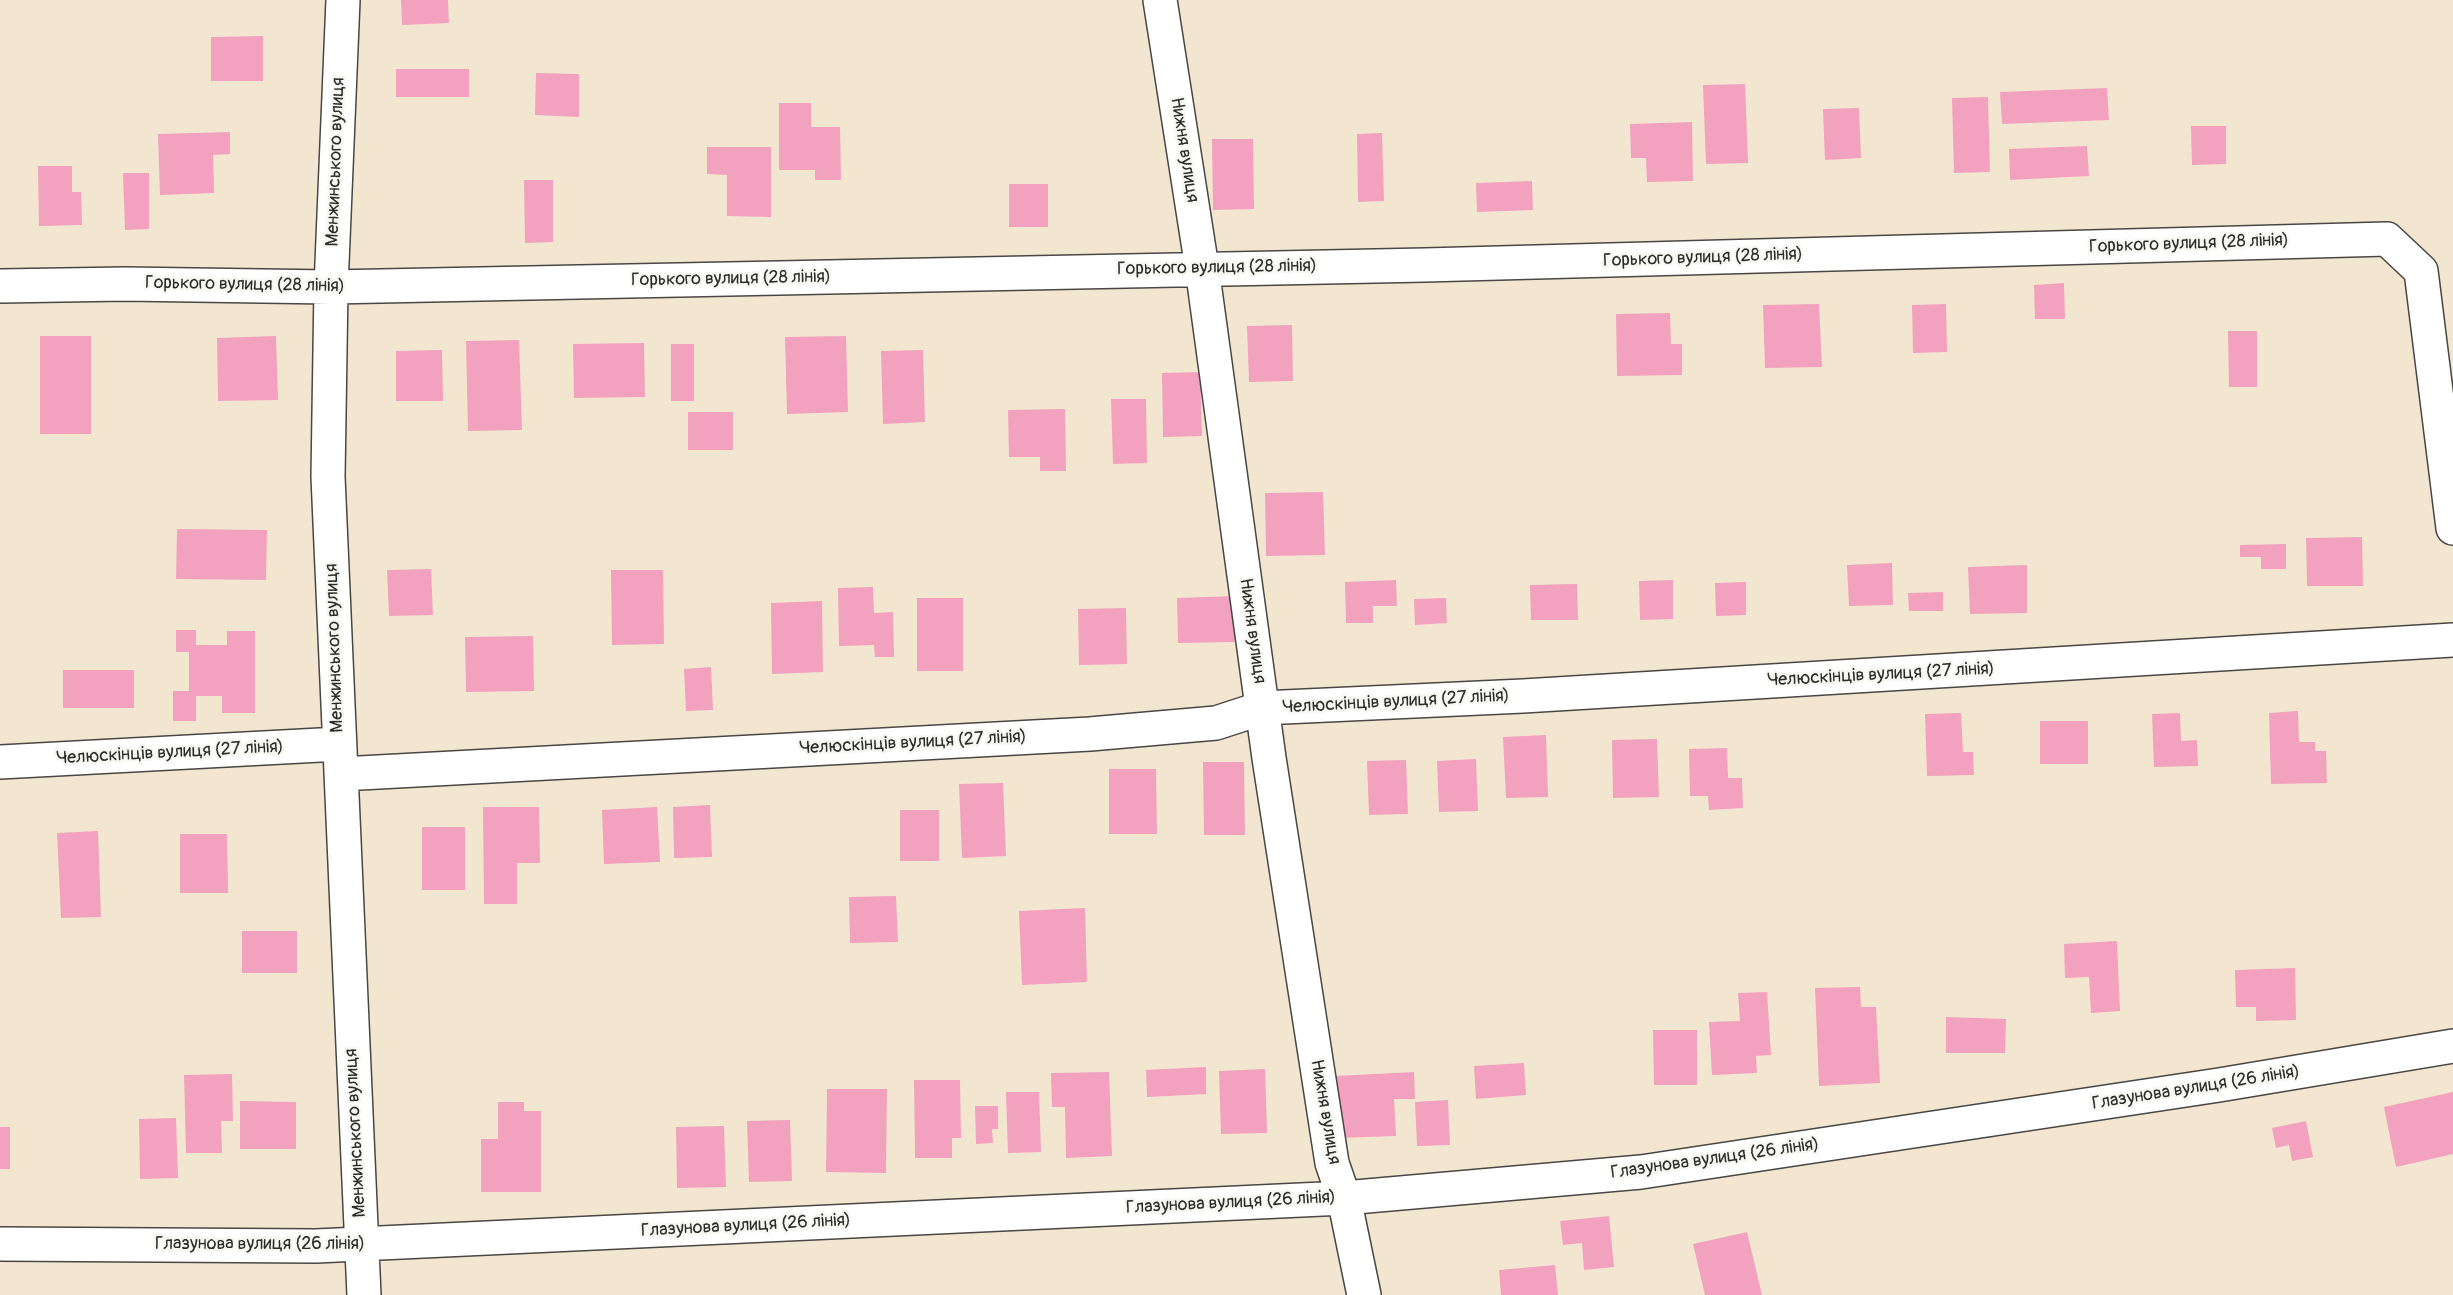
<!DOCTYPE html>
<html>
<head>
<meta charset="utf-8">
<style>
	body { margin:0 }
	canvas { display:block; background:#f2e6d0 }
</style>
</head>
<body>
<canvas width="2453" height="1295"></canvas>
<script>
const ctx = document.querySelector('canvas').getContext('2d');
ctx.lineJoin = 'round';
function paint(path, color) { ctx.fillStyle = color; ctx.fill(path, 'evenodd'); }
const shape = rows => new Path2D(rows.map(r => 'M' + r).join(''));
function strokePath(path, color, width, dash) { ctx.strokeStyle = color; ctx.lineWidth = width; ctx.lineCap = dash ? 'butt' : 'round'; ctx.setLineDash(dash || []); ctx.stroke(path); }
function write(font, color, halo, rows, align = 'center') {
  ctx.font = font + ' Pangolin,sans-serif'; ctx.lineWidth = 5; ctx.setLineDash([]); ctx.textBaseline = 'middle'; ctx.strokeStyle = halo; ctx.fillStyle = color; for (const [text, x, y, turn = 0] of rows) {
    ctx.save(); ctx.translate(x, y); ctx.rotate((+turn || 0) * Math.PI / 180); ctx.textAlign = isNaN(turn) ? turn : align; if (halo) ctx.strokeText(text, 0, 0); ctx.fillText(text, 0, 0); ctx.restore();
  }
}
const building = shape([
	[401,0,448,0,449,23,402,25],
	[263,36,263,81,211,81,211,37],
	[396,69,469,69,469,97,396,97],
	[536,73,579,74,579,117,535,115],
	[1745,84,1748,163,1706,164,1703,85],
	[2107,88,2109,120,2002,124,2000,92],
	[1988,97,1990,172,1954,173,1952,98],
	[779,103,811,103,811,127,840,127,841,180,815,180,815,170,779,170],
	[1859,108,1861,158,1825,160,1823,109],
	[1692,122,1693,181,1647,182,1646,158,1631,158,1630,124],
	[2191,126,2226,126,2226,164,2192,165],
	[230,132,230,154,213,155,214,193,160,195,158,134],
	[1382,133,1384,201,1358,202,1357,134],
	[1212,139,1253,139,1254,209,1213,210],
	[2087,146,2089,176,2010,180,2009,149],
	[707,147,771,147,771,217,727,216,727,175,707,174],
	[38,166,72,166,72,192,81,192,82,225,39,226],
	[123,173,149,173,149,229,125,230],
	[524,180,553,180,553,242,525,243],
	[1532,181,1533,210,1477,212,1476,183],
	[1009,184,1048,184,1048,227,1009,227],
	[2064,283,2065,319,2035,319,2034,285],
	[1819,304,1822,367,1765,368,1763,305],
	[1946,304,1947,352,1913,353,1912,305],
	[1670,313,1671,344,1682,344,1682,375,1617,376,1616,314],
	[1292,325,1293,381,1249,382,1247,326],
	[2228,331,2257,331,2257,387,2229,387],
	[40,336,91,336,91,434,40,434],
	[276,336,278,400,218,401,217,338],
	[846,336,848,412,787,414,785,337],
	[519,340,522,430,468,431,466,341],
	[644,343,645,397,574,398,573,344],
	[671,344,694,344,694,401,671,401],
	[442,350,443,401,396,401,396,351],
	[923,350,925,422,883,424,881,351],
	[1200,372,1202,436,1163,437,1162,373],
	[1111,399,1146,399,1147,463,1113,464],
	[1065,409,1066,471,1040,471,1040,457,1009,457,1008,410],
	[688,412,733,412,733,450,688,450],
	[1323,492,1325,555,1266,556,1265,493],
	[177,529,267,530,266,580,176,579],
	[2362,537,2363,586,2307,586,2306,538],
	[2286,544,2286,569,2261,569,2261,557,2240,557,2240,545],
	[1892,563,1893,605,1849,606,1847,565],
	[2027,565,2027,613,1970,614,1968,567],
	[431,569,433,615,389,616,387,570],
	[611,570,663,570,664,644,612,645],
	[1396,580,1397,606,1373,606,1373,623,1346,623,1345,582],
	[1673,580,1673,619,1640,620,1639,581],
	[1746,582,1746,615,1716,616,1715,583],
	[1577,584,1578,620,1531,620,1530,585],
	[873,587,874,613,893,612,894,657,875,657,874,645,839,646,838,588],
	[1943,592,1943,611,1909,611,1908,593],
	[1234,596,1236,642,1178,643,1177,598],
	[917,598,963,598,963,671,917,671],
	[1446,598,1447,623,1415,625,1414,599],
	[822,601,823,672,772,674,771,603],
	[1126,608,1127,664,1079,665,1078,609],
	[176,630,196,630,196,645,227,645,227,631,255,631,255,713,222,713,222,696,196,696,196,721,173,721,173,691,189,691,189,652,176,652],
	[533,636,534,691,466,692,465,637],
	[711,667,713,710,686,711,684,669],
	[63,670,134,670,134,708,63,708],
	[2298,711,2299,742,2315,742,2315,751,2326,751,2327,783,2271,784,2269,713],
	[1961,713,1963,752,1973,752,1974,775,1927,776,1925,714],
	[2180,713,2181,741,2197,740,2198,766,2154,767,2152,714],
	[2040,721,2088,721,2088,764,2040,764],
	[1546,735,1548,797,1506,798,1503,737],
	[1657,739,1659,797,1613,798,1612,740],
	[1727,748,1728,778,1742,778,1743,808,1709,810,1708,796,1690,796,1689,749],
	[1476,759,1478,811,1439,812,1437,761],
	[1406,760,1408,814,1369,815,1367,761],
	[1203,762,1244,762,1245,835,1204,835],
	[1109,769,1156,769,1157,834,1109,834],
	[1003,783,1006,856,962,858,959,784],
	[710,805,712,857,674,858,673,807],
	[483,807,539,807,540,863,517,863,517,904,484,904],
	[657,807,660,862,604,864,602,810],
	[900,810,939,810,939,861,900,861],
	[422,827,465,827,465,890,422,890],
	[98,831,101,917,61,918,57,833],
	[180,834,227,834,228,893,180,893],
	[896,896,898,942,850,943,849,897],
	[1085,908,1087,982,1022,985,1019,911],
	[242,931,297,931,297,973,242,973],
	[2117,941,2120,1011,2091,1013,2089,977,2065,978,2064,944],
	[2295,968,2296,1020,2256,1021,2256,1007,2236,1007,2235,970],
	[1860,987,1861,1007,1876,1007,1880,1083,1819,1086,1815,988],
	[1767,992,1771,1055,1756,1056,1757,1073,1712,1075,1709,1022,1740,1021,1738,993],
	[1946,1017,2006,1019,2005,1053,1946,1053],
	[1653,1030,1697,1030,1697,1085,1654,1085],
	[1524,1063,1526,1095,1476,1099,1474,1066],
	[1206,1067,1206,1094,1147,1097,1146,1070],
	[1265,1069,1267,1133,1221,1134,1219,1071],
	[1109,1072,1112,1156,1066,1158,1065,1107,1052,1107,1051,1073],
	[1414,1072,1415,1099,1394,1099,1396,1136,1338,1138,1335,1076],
	[232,1074,233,1121,221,1121,222,1153,186,1153,184,1075],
	[914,1080,960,1080,961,1138,952,1138,952,1158,915,1158],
	[827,1089,887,1089,886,1173,826,1172],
	[1006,1092,1039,1092,1041,1152,1008,1153],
	[2453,1092,2453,1154,2396,1167,2384,1107],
	[1448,1100,1450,1145,1417,1146,1415,1102],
	[240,1101,296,1102,296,1149,240,1149],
	[498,1102,524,1102,524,1111,541,1111,541,1192,481,1192,481,1139,498,1139],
	[975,1106,998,1106,998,1129,992,1129,993,1143,976,1144],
	[176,1118,178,1178,140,1179,139,1119],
	[790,1120,792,1181,749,1182,747,1121],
	[2306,1121,2313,1157,2292,1161,2289,1145,2276,1148,2272,1128],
	[724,1126,726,1187,677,1188,676,1127],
	[0,1127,10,1127,10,1169,0,1169],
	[1609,1216,1614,1267,1584,1270,1582,1243,1563,1245,1560,1221],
	[1747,1232,1762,1295,1705,1295,1693,1244],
	[1555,1265,1558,1295,1501,1295,1499,1270]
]);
const minor = shape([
	[343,0,331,287,328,477,364,1295],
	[1160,0,1202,268,1269,758,1332,1163,1344,1198,1364,1295],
	[0,286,125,284,331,287,1425,265,2387,239,2421,271,2453,528],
	[0,762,339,744],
	[341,774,1090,734,1216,723,1262,708,1523,696,2453,640],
	[0,1244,316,1246,1344,1198,1641,1172,2219,1085,2453,1046]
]);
const streetNames = [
	["Нижня вулиця",1184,150,81],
	["Менжинського вулиця",336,162,-88],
	["Горького вулиця (28 лiнiя)",2189,244,-2],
	["Горького вулиця (28 лiнiя)",1703,258,-2],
	["Горького вулиця (28 лiнiя)",1217,268,-1],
	["Горького вулиця (28 лiнiя)",731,279,-1],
	["Горького вулиця (28 лiнiя)",245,285,1],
	["Нижня вулиця",1252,631,82],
	["Менжинського вулиця",335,648,-92],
	["Челюскінців вулиця (27 лiнiя)",1881,675,-3],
	["Челюскінців вулиця (27 лiнiя)",1396,702,-3],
	["Челюскінців вулиця (27 лiнiя)",913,743,-3],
	["Челюскінців вулиця (27 лiнiя)",170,753,-3],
	["Глазунова вулиця (26 лiнiя)",2196,1088,-9],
	["Нижня вулиця",1325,1112,80],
	["Менжинського вулиця",356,1133,-93],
	["Глазунова вулиця (26 лiнiя)",1715,1159,-8],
	["Глазунова вулиця (26 лiнiя)",1231,1203,-3],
	["Глазунова вулиця (26 лiнiя)",746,1226,-3],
	["Глазунова вулиця (26 лiнiя)",260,1244]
];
paint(building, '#f2a2be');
strokePath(minor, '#494744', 36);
strokePath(minor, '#fff', 33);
write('18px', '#2b2b2b', '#f6f6f2', streetNames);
</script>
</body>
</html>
